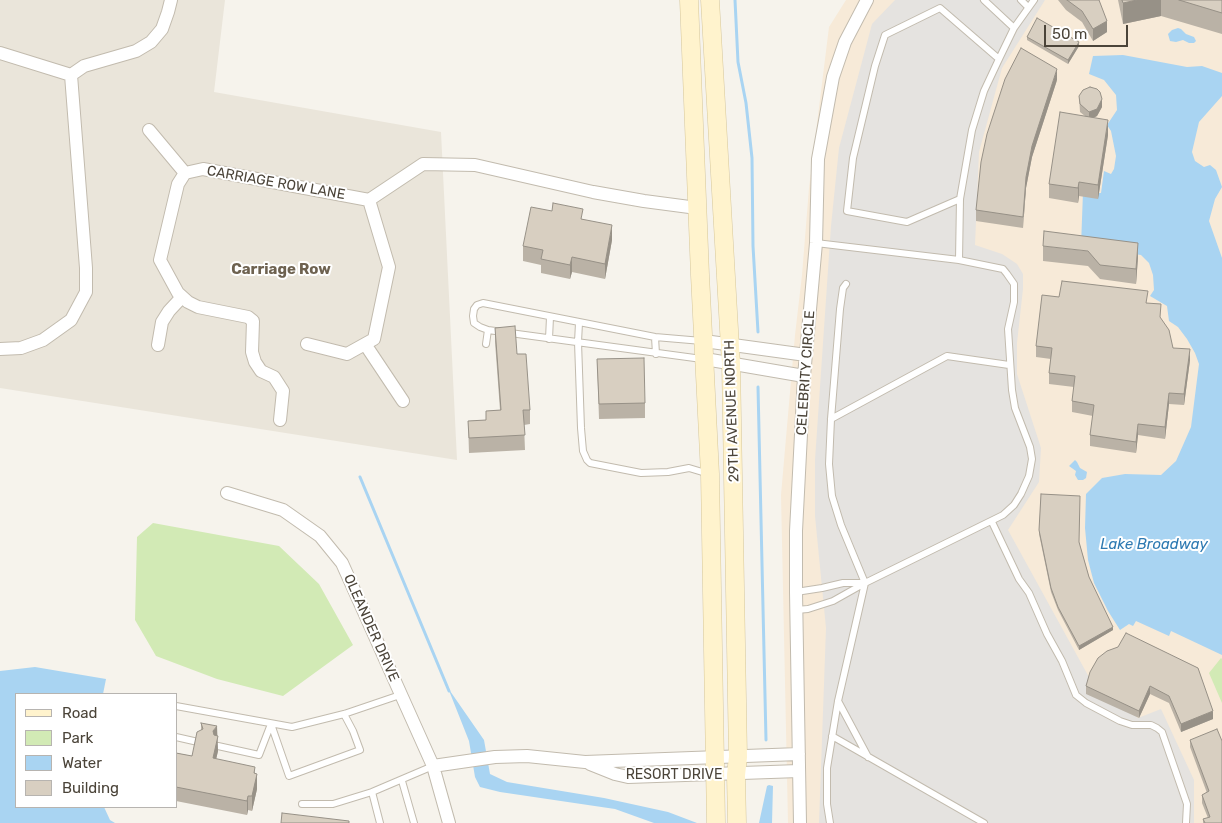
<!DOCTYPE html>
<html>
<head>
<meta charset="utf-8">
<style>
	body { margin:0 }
	#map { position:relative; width:1222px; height:823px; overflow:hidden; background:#f6f3ec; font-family:Rubik,sans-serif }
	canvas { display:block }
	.legend { position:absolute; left:15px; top:693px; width:162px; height:115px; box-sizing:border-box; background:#fff; border:1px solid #b7b4b0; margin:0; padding:6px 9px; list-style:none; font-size:15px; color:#4b4439 }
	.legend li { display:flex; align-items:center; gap:10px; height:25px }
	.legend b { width:25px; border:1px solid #b7b4b0 }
	.scale { position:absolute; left:1044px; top:25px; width:84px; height:22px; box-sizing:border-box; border:2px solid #4b4439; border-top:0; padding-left:6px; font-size:15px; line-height:18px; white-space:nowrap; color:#4b4439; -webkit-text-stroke:4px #fff; paint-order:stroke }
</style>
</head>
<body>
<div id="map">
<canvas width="1222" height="823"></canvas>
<ul class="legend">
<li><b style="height:6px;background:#fff3cd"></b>Road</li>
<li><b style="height:14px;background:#d2eab5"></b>Park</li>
<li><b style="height:14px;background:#a9d4f2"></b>Water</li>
<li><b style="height:14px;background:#d8cfc1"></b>Building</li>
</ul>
<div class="scale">50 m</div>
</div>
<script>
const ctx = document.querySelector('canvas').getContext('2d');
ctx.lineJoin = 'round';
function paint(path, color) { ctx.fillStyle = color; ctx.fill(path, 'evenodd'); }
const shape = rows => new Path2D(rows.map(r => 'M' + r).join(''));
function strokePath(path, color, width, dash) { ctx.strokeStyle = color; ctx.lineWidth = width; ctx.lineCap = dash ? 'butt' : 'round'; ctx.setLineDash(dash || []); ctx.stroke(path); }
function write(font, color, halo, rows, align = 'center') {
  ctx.font = font + ' Rubik,sans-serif'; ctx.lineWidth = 4; ctx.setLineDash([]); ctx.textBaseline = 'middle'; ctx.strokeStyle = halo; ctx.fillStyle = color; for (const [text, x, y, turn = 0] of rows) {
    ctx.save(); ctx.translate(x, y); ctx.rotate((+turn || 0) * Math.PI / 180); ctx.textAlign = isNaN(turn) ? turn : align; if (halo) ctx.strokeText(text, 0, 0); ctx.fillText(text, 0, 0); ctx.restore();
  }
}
const residential = shape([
	[0,0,225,0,214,92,441,132,457,460,0,388]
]);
const commercial = shape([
	[846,0,1222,0,1222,823,788,823,781,495,795,335,802,275,809,188,829,27]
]);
const green = shape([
	[153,523,279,546,319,584,353,645,283,696,217,679,156,656,135,620,137,537],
	[1221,658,1222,659,1222,703,1209,673]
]);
const parking = shape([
	[895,0,1045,0,1002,68,979,152,975,245,1002,254,1017,264,1023,274,1023,289,1017,343,1017,374,1041,448,1039,482,1008,530,1090,679,1138,718,1161,709,1194,780,1194,823,819,823,826,628,815,516,815,460,831,226,839,148,872,24]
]);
const water = shape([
	[1178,28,1181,29,1186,34,1194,37,1196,41,1194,43,1189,43,1183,40,1176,42,1170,41,1168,34,1172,30],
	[1123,55,1187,67,1202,66,1222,73,1222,96,1199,122,1192,152,1195,161,1204,167,1210,165,1216,170,1222,187,1215,199,1209,221,1222,258,1222,655,1171,631,1169,636,1136,621,1133,626,1129,624,1120,630,1108,611,1094,583,1088,560,1085,528,1086,494,1102,478,1125,474,1161,475,1176,461,1191,427,1199,364,1195,353,1187,339,1178,327,1169,321,1167,306,1150,296,1154,290,1153,275,1149,263,1141,255,1081,246,1083,192,1101,193,1104,171,1111,174,1114,169,1116,156,1111,131,1107,125,1117,110,1116,95,1104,80,1089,74,1093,56],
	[1075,460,1077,462,1080,468,1087,472,1086,478,1083,480,1078,480,1075,475,1076,471,1069,466],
	[35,667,106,679,103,694,16,694,16,807,104,807,110,820,115,823,0,823,0,671],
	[448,688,484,740,490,774,507,782,604,798,668,812,697,823,654,823,615,809,500,792,480,787,475,777,469,741],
	[769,785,773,786,772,823,759,823,767,786]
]);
const stream = shape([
	[735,0,738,62,746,103,752,158,753,246,758,332],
	[758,387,766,740],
	[360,477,449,691]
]);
const lane = shape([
	[984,0,1014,28],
	[1021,0,1028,7],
	[960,199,907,222,847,211,853,158,875,66,885,35,940,8,999,59],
	[959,260,960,199,972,130,984,91,999,59,1014,28,1034,0],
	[579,323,578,342,581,428,583,451,587,460,590,463,641,473,668,472,689,468,709,474],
	[655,337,656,354],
	[549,339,550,317],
	[486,344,488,330],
	[702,359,488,330,480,327,474,323,473,316,474,309,477,305,483,303,655,337,702,341],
	[831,419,947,356,1009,365],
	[992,522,1019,579,1029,593,1047,634,1062,661,1076,695,1086,703,1120,721,1132,725,1151,725,1157,728,1162,732,1187,804,1186,823],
	[796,592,822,588,843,583,865,583],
	[796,610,808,609,833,601,865,583,1003,515,1014,505,1021,494,1029,476,1032,459,1030,447,1015,408,1012,390,1008,329,1014,302,1014,284,1007,274,1003,269,959,260,816,243],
	[838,701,868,757],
	[176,706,292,727,344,714,400,695],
	[271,724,289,776,360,750,353,731,344,714],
	[832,736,984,823],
	[176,737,198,742],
	[218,746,259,755,271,724],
	[402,781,414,823],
	[372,792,380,823],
	[302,804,333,804,372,792,433,766],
	[830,823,827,804,827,768,838,701,865,583,841,525,832,496,829,464,831,419,840,309,843,288,846,284]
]);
const street = shape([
	[0,53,71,75,86,268,86,292,71,320,43,340,21,348,0,349],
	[71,75,84,66,136,51,151,42,162,29,168,12,171,0],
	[149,130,185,173],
	[704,341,806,355],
	[307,344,347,354,374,339,389,267,369,200],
	[365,344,403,401],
	[158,345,162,322,169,311,182,297],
	[705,359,804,376],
	[280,420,283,391,274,377,261,371,255,362,252,352,253,321,248,317,198,307,188,302,178,293,160,260,178,184,185,173,203,169,369,200,423,164,475,165,593,192,644,201,697,208],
	[227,493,283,510,320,536,342,563,433,766,449,823],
	[590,764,615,774,628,777,799,771],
	[433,766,495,757,527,756,585,762,799,754],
	[800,823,796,592,796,531,804,376,816,243,818,159,833,77,845,42,867,0]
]);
const secondary = shape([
	[689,0,700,275,710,474,716,823],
	[710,0,731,364,738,757,736,775,737,823]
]);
const wall = shape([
	[1058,0,1099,0,1107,32,1093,41,1082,22,1066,10],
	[1118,0,1222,0,1222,34,1161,16,1123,24],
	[1027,37,1079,46,1068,64,1027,40],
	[1057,80,1032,157,1026,188,1023,228,976,221,976,210],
	[1079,96,1102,107,1097,116,1093,118,1108,135,1098,199,1079,196,1078,203,1049,198,1049,184,1085,116,1080,112],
	[583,219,612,240,605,279,572,272,570,279,541,273,541,265,523,261,523,246],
	[1043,246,1138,257,1136,284,1100,279,1088,266,1043,261],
	[1147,303,1160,318,1173,348,1190,360,1184,405,1169,404,1165,439,1138,435,1136,453,1090,446,1090,435,1093,416,1072,412,1072,401,1074,387,1049,384,1049,373,1051,359,1036,357,1036,346],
	[495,328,517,354,530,410,530,424,524,425,525,450,469,453,468,421,486,420,486,411,500,410,495,342],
	[597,359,645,403,645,418,599,419],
	[1041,494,1079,542,1089,577,1113,630,1079,650,1058,610,1051,592,1039,534],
	[1098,658,1213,719,1181,732,1169,703,1150,694,1139,718,1086,694,1086,686],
	[201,723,217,736,218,751,216,759,255,774,257,789,252,811,248,810,247,815,176,801,176,753,192,756,201,730],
	[1190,740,1222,823,1203,823,1203,819,1208,818,1202,803,1202,795,1207,793,1190,747]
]);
const shadedWall = shape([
	[1137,0,1161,0,1161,16,1123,24,1123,3],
	[1107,21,1107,32,1093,41,1093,29],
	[1079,42,1079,46,1068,64,1068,60],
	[1057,69,1057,80,1032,157,1026,188,1023,228,1026,177,1032,146],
	[1102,99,1102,107,1097,116,1089,120,1089,112],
	[1108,120,1108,135,1098,199,1098,185],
	[1079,182,1079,196,1078,203,1078,188],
	[612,225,612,240,605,279,605,264],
	[1138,243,1138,257,1136,284,1136,269],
	[572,257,572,272,570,279,570,265],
	[1190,349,1190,360,1184,405,1184,394],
	[1169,393,1169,404,1165,439,1165,427],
	[1138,424,1138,435,1136,453,1136,442],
	[1113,627,1113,630,1079,650,1079,646],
	[1150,686,1150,694,1139,718,1139,711],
	[1213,711,1213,719,1181,732,1181,724],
	[217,726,218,751,213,773,213,731],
	[255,767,255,781,257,774,257,789,252,811,252,796],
	[248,796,248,810,247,815,247,801]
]);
const building = shape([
	[1067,0,1099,0,1107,21,1093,29,1082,11,1067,0],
	[1122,0,1137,0,1123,3,1122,0],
	[1179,0,1222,0,1222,13,1179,0],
	[1037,18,1079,42,1068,60,1027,37,1037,18],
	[1021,48,1057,69,1032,146,1026,177,1023,217,976,210,981,162,987,134,1005,79,1021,48],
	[1090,87,1097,89,1100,92,1102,99,1097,109,1089,112,1080,104,1079,96,1083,90,1090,87],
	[1060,112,1108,120,1098,185,1079,182,1078,188,1049,184,1060,112],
	[553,203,583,209,581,219,612,225,605,264,572,257,570,265,541,259,543,250,523,246,531,207,552,211,553,203],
	[1044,231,1138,243,1136,269,1100,265,1088,251,1043,246,1044,231],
	[1062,281,1148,291,1146,303,1161,304,1160,317,1169,330,1173,348,1190,349,1184,394,1169,393,1165,427,1138,424,1136,442,1090,435,1094,405,1072,401,1075,376,1049,373,1052,348,1036,346,1042,295,1059,297,1062,281],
	[515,326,517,354,526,354,530,410,523,410,525,435,469,438,468,421,486,420,486,411,501,410,495,328,515,326],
	[644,358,645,403,599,404,597,359,644,358],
	[1041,494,1080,496,1079,542,1089,577,1113,627,1079,646,1058,607,1051,588,1039,530,1041,494],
	[1126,633,1198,668,1213,711,1181,724,1169,696,1150,686,1139,711,1086,686,1090,672,1098,658,1107,651,1118,647,1126,633],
	[201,723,217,726,213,731,214,735,218,736,213,758,255,767,254,773,257,774,252,796,248,796,247,801,176,787,176,753,192,756,197,732,203,729,201,723],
	[1217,729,1222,741,1222,823,1205,823,1203,819,1210,817,1202,795,1209,791,1190,740,1217,729],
	[282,813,349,821,349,823,281,823,282,813]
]);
const streetNames = [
	["CARRIAGE ROW LANE",276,183,10],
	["CELEBRITY CIRCLE",806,373,-86],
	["29TH AVENUE NORTH",732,411,-92],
	["OLEANDER DRIVE",371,628,66],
	["RESORT DRIVE",674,775]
];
const neighbourhoodNames = [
	["Carriage Row",281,270]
];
const waterNames = [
	["Lake Broadway",1154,545]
];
paint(residential, '#eae5da');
paint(commercial, '#f7ead8');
paint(green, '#d2eab5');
paint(parking, '#e5e3e0');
paint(water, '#a9d4f2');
strokePath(stream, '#a9d4f2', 3);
strokePath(lane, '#c2bbae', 8);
strokePath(street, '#c2bbae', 14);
strokePath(secondary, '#d6c79b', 19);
strokePath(lane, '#fff', 6);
strokePath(street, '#fff', 12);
strokePath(secondary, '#fff3cd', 18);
paint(wall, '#bab2a6');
paint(shadedWall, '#979187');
paint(building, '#d8cfc1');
strokePath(building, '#979187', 1);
write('14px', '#4b4439', '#fff', streetNames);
write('bold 15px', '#6e6250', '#fff', neighbourhoodNames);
write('italic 15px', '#2e7ab2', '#fff', waterNames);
</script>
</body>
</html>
